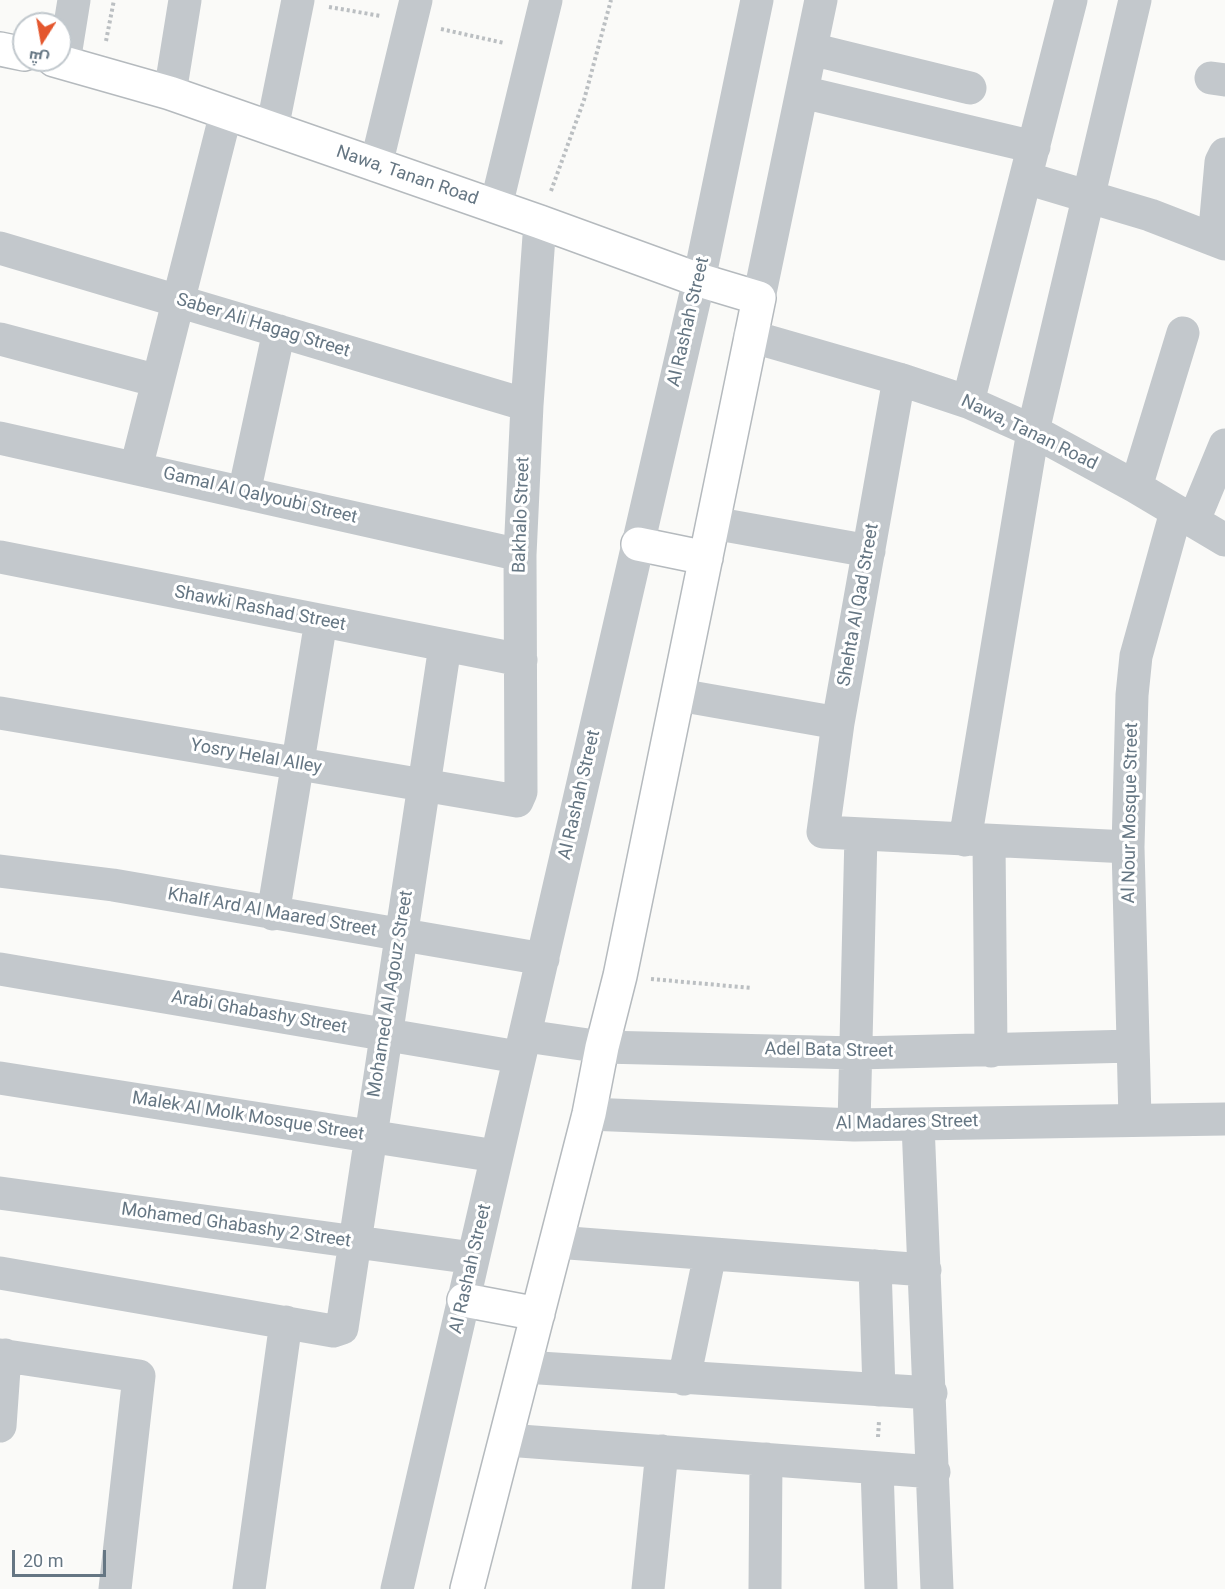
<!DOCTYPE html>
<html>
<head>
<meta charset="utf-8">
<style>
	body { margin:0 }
	#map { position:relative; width:1225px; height:1589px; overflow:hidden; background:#fafaf8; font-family:Roboto,Cairo,sans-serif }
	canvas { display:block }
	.north { position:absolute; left:12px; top:12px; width:60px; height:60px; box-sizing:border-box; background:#fff; border:2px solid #c1c8cd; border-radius:50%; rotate:191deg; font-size:16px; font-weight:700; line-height:24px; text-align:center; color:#657683 }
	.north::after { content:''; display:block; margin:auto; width:21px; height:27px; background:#e4572e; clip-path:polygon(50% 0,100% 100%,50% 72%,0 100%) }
	.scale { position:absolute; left:12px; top:1550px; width:94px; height:27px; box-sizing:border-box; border:3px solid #657683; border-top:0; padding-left:8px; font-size:18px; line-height:21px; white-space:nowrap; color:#657683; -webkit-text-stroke:4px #fff; paint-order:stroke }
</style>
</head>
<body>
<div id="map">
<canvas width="1225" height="1589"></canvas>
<div class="north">ش</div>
<div class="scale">20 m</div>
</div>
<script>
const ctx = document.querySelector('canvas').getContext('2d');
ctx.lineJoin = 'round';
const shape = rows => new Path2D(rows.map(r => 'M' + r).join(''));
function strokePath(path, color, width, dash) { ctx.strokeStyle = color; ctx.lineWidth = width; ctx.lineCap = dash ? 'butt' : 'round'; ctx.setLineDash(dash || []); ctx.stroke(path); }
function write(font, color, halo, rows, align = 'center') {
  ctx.font = font + ' Roboto,sans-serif'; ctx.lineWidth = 6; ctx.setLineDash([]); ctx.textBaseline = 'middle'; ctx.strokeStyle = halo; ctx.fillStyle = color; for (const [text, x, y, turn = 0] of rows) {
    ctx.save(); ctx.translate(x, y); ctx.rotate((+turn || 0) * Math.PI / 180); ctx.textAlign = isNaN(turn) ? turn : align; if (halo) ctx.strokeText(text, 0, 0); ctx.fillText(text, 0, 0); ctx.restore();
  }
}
const path = shape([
	[329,7,381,16],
	[441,29,504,43],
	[106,41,114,0],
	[551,191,584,100,611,0],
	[651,979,752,988],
	[878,1437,879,1421]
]);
const minor = shape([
	[811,49,970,88],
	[64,62,74,0],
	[1211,78,1225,80],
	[802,92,1034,147],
	[170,93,185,0],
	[272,129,298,0],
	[376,165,416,0],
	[1026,178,1150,215,1225,244],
	[496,206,546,0],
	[1214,240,1221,162,1225,154],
	[0,248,527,405],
	[759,298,821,0],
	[750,336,899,379,968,402,1033,431,1136,487,1225,540],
	[0,339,158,381],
	[899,379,838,723,823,832,1128,847],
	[968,402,1071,0],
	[0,438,520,555],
	[136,468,226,113],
	[1136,487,1183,333],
	[244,493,279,331],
	[1194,520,1225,445],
	[713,523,869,551],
	[0,557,521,660],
	[679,695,838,723],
	[0,713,517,801,521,792,520,555,527,405,540,222],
	[965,840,1033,431,1135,0],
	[989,842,991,1051],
	[0,871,113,885,543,959],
	[273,914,321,621],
	[0,969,518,1057],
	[526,1036,602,1047,857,1053,1133,1046],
	[0,1078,496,1156],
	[589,1114,854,1125,1225,1119],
	[1135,1119,1128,847,1132,695,1136,656,1176,512],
	[918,1124,937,1589],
	[854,1125,861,834],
	[0,1193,473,1258],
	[556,1242,925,1270],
	[875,1266,879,1390],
	[0,1273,333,1331,342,1328,445,646],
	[0,1355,139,1376,115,1589],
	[524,1367,931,1393],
	[684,1379,710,1254],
	[0,1426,5,1355],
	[507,1440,934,1472],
	[877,1468,881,1589],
	[249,1589,286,1322],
	[397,1589,699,280,757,0],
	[648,1589,662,1451],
	[765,1589,766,1459]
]);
const major = shape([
	[0,49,24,54],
	[54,60,170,93,540,222,699,280,759,298,620,976,602,1047,589,1114,467,1589],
	[638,544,706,558],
	[464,1300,538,1314]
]);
const streetNames = [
	["Nawa, Tanan Road",407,176,19],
	["Al Rashah Street",689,322,-77],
	["Saber Ali Hagag Street",263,326,17],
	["Nawa, Tanan Road",1029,433,26],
	["Gamal Al Qalyoubi Street",260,496,13],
	["Bakhalo Street",522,515,-88],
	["Shehta Al Qad Street",859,605,-80],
	["Shawki Rashad Street",260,609,11],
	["Yosry Helal Alley",256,757,10],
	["Al Rashah Street",580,795,-77],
	["Al Nour Mosque Street",1131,813,-89],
	["Khalf Ard Al Maared Street",272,913,10],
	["Mohamed Al Agouz Street",391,994,-81],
	["Arabi Ghabashy Street",259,1013,10],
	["Adel Bata Street",829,1051,1],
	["Malek Al Molk Mosque Street",248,1117,9],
	["Al Madares Street",907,1123,-1],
	["Mohamed Ghabashy 2 Street",236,1226,8],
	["Al Rashah Street",471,1269,-77]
];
strokePath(major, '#b5babe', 36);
strokePath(path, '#bbbfc2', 4, [3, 3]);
strokePath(minor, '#c3c8cc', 33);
strokePath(major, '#fff', 33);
write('18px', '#657683', '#fff', streetNames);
</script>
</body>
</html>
